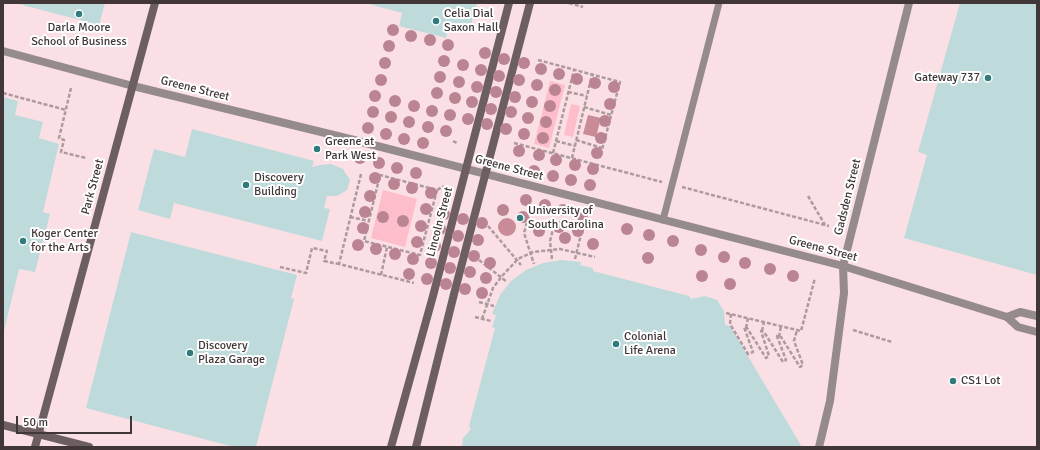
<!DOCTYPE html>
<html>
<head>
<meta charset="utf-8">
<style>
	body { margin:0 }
	#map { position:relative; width:1040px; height:450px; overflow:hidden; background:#fae0e5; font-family:Signika,sans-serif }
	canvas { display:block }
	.frame { position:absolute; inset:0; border:4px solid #413739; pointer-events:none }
	.scale { position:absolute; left:16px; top:416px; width:116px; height:18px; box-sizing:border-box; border:2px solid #413739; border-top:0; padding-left:5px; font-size:12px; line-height:14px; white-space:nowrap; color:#413739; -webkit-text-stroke:3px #fff; paint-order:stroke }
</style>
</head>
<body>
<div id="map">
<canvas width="1040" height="450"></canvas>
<div class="frame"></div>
<div class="scale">50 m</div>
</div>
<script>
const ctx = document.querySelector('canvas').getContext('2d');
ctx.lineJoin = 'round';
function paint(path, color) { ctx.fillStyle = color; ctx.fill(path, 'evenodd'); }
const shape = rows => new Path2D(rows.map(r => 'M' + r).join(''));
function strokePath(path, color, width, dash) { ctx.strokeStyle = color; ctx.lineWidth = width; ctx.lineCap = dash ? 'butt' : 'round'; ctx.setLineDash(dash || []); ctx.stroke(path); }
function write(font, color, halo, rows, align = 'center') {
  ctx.font = font + ' Signika,sans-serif'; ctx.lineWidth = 4; ctx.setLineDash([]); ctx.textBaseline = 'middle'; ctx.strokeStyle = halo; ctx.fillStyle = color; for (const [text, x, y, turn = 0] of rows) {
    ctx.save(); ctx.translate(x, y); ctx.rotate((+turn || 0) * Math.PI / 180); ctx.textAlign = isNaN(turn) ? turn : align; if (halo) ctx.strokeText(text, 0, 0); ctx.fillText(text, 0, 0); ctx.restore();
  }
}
const green = shape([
	[550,81,565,85,549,148,534,144],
	[571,104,580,106,573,137,564,135],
	[383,190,417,199,405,247,371,238]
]);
const water = shape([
	[588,115,601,118,596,137,583,134],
	'498 227a9 9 0 1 1 18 0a9 9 0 1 1-18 0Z'
]);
const building = shape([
	[15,3,105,3,99,25],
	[365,3,477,3,470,29,452,24,451,29,448,28,446,38,399,26,402,13],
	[960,3,1037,3,1037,275,904,238,927,155,918,152],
	[3,97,18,101,15,115,43,122,39,138,59,144,43,212,50,214,35,272,19,269,4,331],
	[192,129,314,161,312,167,320,165,331,164,343,169,350,180,347,190,337,196,327,196,324,208,330,209,322,241,174,203,170,219,138,210,154,149,185,157],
	[131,232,297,275,291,298,294,299,256,447,234,447,86,408],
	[561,260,581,262,580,265,593,268,593,271,689,296,691,299,705,296,717,300,724,311,725,325,730,326,802,447,462,447,463,438,471,429,469,426,495,328,492,327,496,315,492,314,500,295,511,281,526,270,543,263]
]);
const path = shape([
	[569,3,583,7],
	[538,60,620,82,600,157],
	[71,88,59,138,64,140,61,152,86,158],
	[568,92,587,96],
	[3,93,66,110],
	[584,107,611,115],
	[576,140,602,148],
	[453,141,457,143],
	[556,141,575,146],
	[514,143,662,182],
	[553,153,574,70],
	[572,158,592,75],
	[361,174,339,264,414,283],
	[682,187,829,226],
	[437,190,420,255,364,241,380,175,437,190,444,186],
	[808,196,825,225],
	[530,211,524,233,534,264],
	[350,217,369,221],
	[488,226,521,265],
	[552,259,550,241,556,218],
	[575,259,583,226],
	[479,260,507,282],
	[280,267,306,273,312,248,327,251,324,261,339,264],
	[381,275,387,247],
	[479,302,494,306],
	[726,313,801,331,815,278],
	[731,314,730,324,748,354,753,352,744,327,747,328,766,358,769,356,761,331,764,332,783,362,786,360,777,336,781,337,800,367,803,365,794,341,797,330],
	[475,317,491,321],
	[482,319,493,288,502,276,518,259,533,252,560,249,595,257],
	[746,328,748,318],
	[853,330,892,342],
	[762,331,764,322],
	[779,337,781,326]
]);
const lane = shape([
	[663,220,719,3]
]);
const street = shape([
	[3,51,133,86,354,140,843,266,1007,317,1018,327,1037,332],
	[1007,317,1020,312,1037,316],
	[819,447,830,401,844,293,843,266,909,3]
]);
const secondary = shape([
	[3,425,89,447],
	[35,447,155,3],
	[391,447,433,296,509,3],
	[416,447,454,294,530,3]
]);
const trees = [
	[393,30],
	[411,36],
	[430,40],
	[448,45],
	[389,46],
	[485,53],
	[504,59],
	[444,61],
	[385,63],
	[524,63],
	[463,65],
	[541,69],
	[481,70],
	[559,74],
	[499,76],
	[440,77],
	[577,79],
	[381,80],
	[519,80],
	[459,82],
	[595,83],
	[537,85],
	[477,87],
	[614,87],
	[555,90],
	[496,92],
	[437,93],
	[375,96],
	[515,97],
	[455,98],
	[395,101],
	[472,102],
	[532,102],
	[610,104],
	[414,106],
	[550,106],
	[491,109],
	[432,111],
	[373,112],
	[511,112],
	[450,115],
	[391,117],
	[528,118],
	[468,119],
	[605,121],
	[409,122],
	[546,122],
	[487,124],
	[428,127],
	[368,128],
	[506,129],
	[446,131],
	[386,134],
	[524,134],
	[543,138],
	[601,138],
	[404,139],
	[423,143],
	[519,151],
	[597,153],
	[539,155],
	[360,158],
	[556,160],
	[379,163],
	[575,165],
	[397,168],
	[593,169],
	[534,171],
	[416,173],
	[553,176],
	[375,178],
	[571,180],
	[394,184],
	[590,185],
	[412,188],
	[431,193],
	[370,196],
	[526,200],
	[545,205],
	[426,209],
	[503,210],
	[563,210],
	[365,212],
	[444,214],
	[582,215],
	[383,217],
	[523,217],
	[463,219],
	[403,221],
	[482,223],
	[421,226],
	[559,227],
	[363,228],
	[440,229],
	[627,229],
	[539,231],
	[578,231],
	[649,235],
	[458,236],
	[565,238],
	[478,240],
	[673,241],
	[417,242],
	[593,244],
	[358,245],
	[435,246],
	[376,249],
	[701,250],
	[454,252],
	[395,254],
	[474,256],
	[724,257],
	[648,258],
	[413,259],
	[431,263],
	[490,263],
	[745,263],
	[450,268],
	[770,269],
	[470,272],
	[409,274],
	[702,276],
	[793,276],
	[486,278],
	[427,279],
	[446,284],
	[730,284],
	[465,289],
	[482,293]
];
const markers = [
	[79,14,4,"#317b7d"],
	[436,21,4,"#317b7d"],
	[988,78,4,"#317b7d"],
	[317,149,4,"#317b7d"],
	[246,185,4,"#317b7d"],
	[520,218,4,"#317b7d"],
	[23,241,4,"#317b7d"],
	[616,344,4,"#317b7d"],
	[190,353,4,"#317b7d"],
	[953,381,4,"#317b7d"]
];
const poiNames = [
	["Celia Dial",444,14],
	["Saxon Hall",444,28],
	["Darla Moore",79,28,"center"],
	["School of Business",79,42,"center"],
	["Gateway 737",980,78,"right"],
	["Greene at",325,142],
	["Park West",325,156],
	["Discovery",254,178],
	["Building",254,192],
	["University of",528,211],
	["South Carolina",528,225],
	["Koger Center",31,234],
	["for the Arts",31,248],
	["Colonial",624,337],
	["Life Arena",624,351],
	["Discovery",198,346],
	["Plaza Garage",198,360],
	["CS1 Lot",961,381]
];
const streetNames = [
	["Greene Street",195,89,14],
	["Greene Street",509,168,15],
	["Park Street",93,187,-75],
	["Gadsden Street",848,197,-76],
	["Lincoln Street",440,222,-75],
	["Greene Street",823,249,15]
];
paint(green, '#fdbdca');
paint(water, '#c98b98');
paint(building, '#bedadb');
strokePath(path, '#ae9a9e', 2.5, [4, 2]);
strokePath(lane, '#958a8c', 7);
strokePath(street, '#958a8c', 8);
strokePath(secondary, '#6d5e61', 8);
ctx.fillStyle = '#bb8492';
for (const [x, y] of trees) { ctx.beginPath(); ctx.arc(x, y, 6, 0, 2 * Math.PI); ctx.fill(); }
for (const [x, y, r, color] of markers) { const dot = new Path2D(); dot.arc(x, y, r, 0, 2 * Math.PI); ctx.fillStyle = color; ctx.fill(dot); strokePath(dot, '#fff', 1.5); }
write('12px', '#413739', '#fff', poiNames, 'left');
write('12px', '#413739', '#fff', streetNames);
</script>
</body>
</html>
